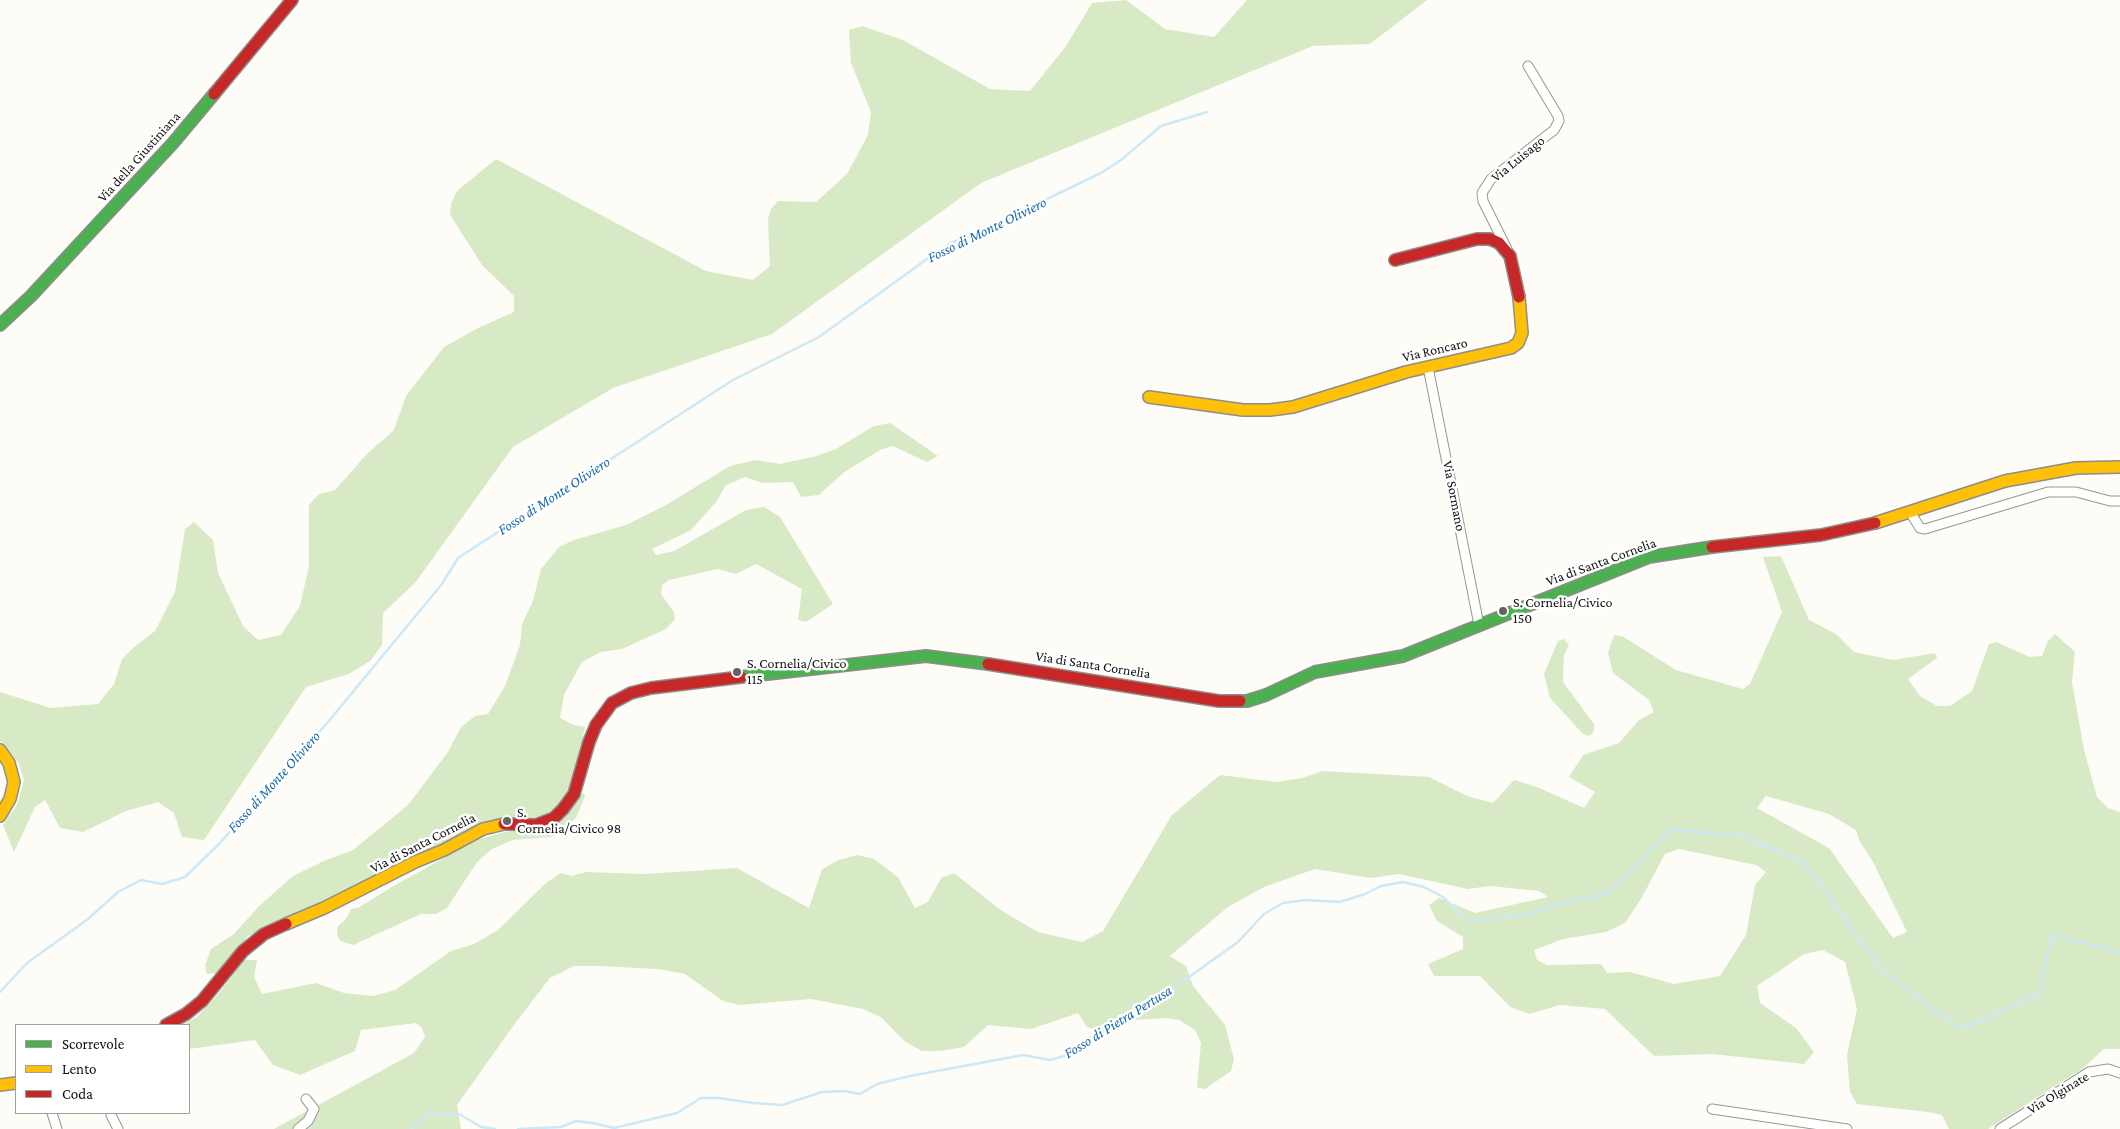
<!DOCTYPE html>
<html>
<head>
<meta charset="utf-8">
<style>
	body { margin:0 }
	#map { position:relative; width:2120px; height:1129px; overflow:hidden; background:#fdfcf7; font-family:"Crimson Pro",serif }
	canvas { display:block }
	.legend { position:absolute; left:15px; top:1024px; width:175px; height:90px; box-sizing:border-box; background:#fff; border:1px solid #a0a0a0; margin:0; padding:6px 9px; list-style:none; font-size:15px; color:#111 }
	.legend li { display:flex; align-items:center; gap:10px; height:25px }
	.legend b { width:25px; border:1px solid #a0a0a0 }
</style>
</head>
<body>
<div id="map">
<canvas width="2120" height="1129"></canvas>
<ul class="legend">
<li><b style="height:6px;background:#4caf50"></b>Scorrevole</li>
<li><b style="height:6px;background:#ffc107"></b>Lento</li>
<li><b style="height:6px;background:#c62828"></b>Coda</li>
</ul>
</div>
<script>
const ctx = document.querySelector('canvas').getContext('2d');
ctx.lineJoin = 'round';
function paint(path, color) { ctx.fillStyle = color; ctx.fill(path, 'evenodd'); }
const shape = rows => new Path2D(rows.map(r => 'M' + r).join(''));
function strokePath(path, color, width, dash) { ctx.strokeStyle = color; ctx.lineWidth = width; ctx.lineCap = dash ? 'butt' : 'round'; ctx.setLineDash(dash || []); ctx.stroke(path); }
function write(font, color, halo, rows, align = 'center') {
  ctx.font = font + ' "Crimson Pro",serif'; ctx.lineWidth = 5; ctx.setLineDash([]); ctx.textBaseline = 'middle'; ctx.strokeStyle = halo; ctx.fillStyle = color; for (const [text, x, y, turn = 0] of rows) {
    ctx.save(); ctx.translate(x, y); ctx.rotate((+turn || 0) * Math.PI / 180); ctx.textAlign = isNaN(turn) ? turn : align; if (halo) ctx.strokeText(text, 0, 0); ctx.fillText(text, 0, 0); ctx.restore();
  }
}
const forest = shape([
	[1126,0,1165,29,1214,37,1247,0,1427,0,1370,44,1313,46,981,183,772,334,613,388,513,447,415,583,383,613,382,645,370,661,349,674,306,687,204,840,182,837,174,813,158,802,126,811,83,832,60,828,45,800,35,807,14,852,3,825,17,805,24,780,19,764,5,745,0,741,0,692,51,708,98,704,114,684,122,659,133,648,155,631,175,592,185,529,194,522,213,540,218,573,243,626,258,640,281,635,300,606,309,566,309,505,319,494,335,490,367,454,394,430,406,396,444,347,478,328,514,312,514,296,482,265,450,215,451,204,457,191,496,159,706,271,753,280,770,266,768,219,771,209,778,201,816,202,847,174,868,135,871,112,851,63,849,30,862,26,903,40,990,89,1030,91,1066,46,1092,3],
	[890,423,938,456,927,462,893,446,880,450,843,473,819,495,801,497,793,482,763,483,745,477,725,486,717,501,691,530,652,549,656,555,674,551,746,510,764,507,780,517,833,604,806,622,798,620,802,589,756,564,736,574,718,569,669,580,662,585,661,594,674,612,675,619,666,629,622,649,601,652,582,662,564,695,560,718,574,725,585,727,574,780,560,804,544,817,505,820,328,901,268,926,248,936,220,973,207,974,205,965,211,949,234,934,258,907,293,876,326,860,353,850,408,805,448,752,461,727,475,716,488,714,505,686,520,645,522,624,533,601,541,569,559,547,574,540,626,525,666,505,730,466,755,460,780,464,816,456,836,449,874,426],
	[1781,556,1809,620,1836,634,1854,652,1893,660,1935,653,1937,658,1908,679,1920,696,1937,706,1950,706,1972,691,1989,644,1996,642,2030,657,2042,656,2048,641,2055,634,2075,652,2072,682,2084,750,2097,797,2108,808,2120,812,2120,1049,2104,1049,2083,1068,1988,1129,1949,1129,1942,1115,1928,1112,1857,1104,1850,1092,1847,1055,1857,1009,1845,962,1823,950,1804,954,1757,986,1760,1003,1796,1028,1814,1052,1804,1064,1712,1054,1654,1056,1605,1009,1560,1005,1529,1014,1510,1007,1480,976,1434,976,1428,964,1463,949,1463,937,1437,921,1429,905,1439,898,1475,913,1548,897,1539,891,1490,886,1468,889,1399,874,1370,878,1315,869,1264,887,1228,907,1170,956,1186,966,1193,986,1225,1025,1234,1059,1231,1071,1205,1089,1197,1088,1201,1043,1195,1030,1179,1020,1166,1018,1134,1020,1109,1034,1087,1027,1078,1013,1031,1029,988,1025,964,1047,940,1051,922,1051,904,1041,882,1018,863,1009,811,999,739,1005,723,1001,685,974,658,969,599,966,574,966,550,978,516,1022,457,1105,461,1129,274,1129,414,1053,425,1037,422,1028,416,1023,361,1030,355,1051,300,1075,273,1065,255,1040,189,1049,189,1025,182,1025,197,1017,220,992,244,960,257,960,254,977,262,994,316,983,344,993,373,996,395,990,451,951,474,944,498,930,546,883,561,873,571,876,586,872,645,874,737,868,809,908,822,869,839,860,857,855,874,859,898,877,915,908,928,902,941,878,954,873,1002,911,1038,932,1082,942,1103,931,1172,815,1220,775,1276,782,1303,778,1322,771,1429,777,1467,796,1493,803,1514,780,1537,787,1584,808,1595,792,1569,777,1583,755,1619,743,1639,720,1654,712,1649,700,1613,673,1608,653,1614,635,1622,636,1676,670,1743,689,1750,684,1782,612,1763,557],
	[1766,796,1829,814,1856,830,1859,840,1873,862,1907,932,1893,938,1829,848,1757,808],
	[1679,849,1756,865,1766,872,1755,885,1746,935,1720,976,1674,984,1630,972,1607,973,1601,964,1547,965,1537,960,1534,950,1563,939,1606,932,1625,923,1641,899,1665,854],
	[1564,639,1569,645,1564,655,1563,682,1594,724,1594,731,1590,736,1583,734,1550,698,1544,674,1558,641],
	[584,793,585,796,576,818,565,828,551,837,513,840,492,849,477,862,447,908,436,914,421,914,353,945,340,941,337,934,338,926,346,919,351,909,358,908,390,888,476,840,505,832,540,831,560,821,579,795]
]);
const stream = shape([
	[0,992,27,963,88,919,118,892,141,880,162,884,185,877,219,844,328,722,442,584,458,558,733,380,819,337,938,251,953,242,997,226,1026,209,1101,173,1121,160,1161,126,1207,112],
	[411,1129,427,1114,459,1114,481,1127,495,1129],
	[518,1129,561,1127,576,1121,593,1123,614,1128,677,1113,701,1098,719,1098,753,1103,782,1105,822,1092,845,1091,860,1094,877,1084,910,1076,1023,1055,1050,1060,1064,1056,1081,1042,1108,1029,1189,977,1238,942,1264,914,1283,903,1305,900,1340,902,1365,894,1381,886,1403,882,1424,887,1443,897,1463,917,1477,922,1535,912,1579,899,1607,894,1670,830,1739,835,1805,863,1881,969,1961,1029,2039,994,2052,935,2120,952]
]);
const street = shape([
	[1507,249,1483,201,1482,193,1491,179,1554,130,1559,121,1558,116,1528,66],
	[1428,367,1479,625],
	[1910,512,1920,528,1925,529,2048,492,2076,492,2110,501,2120,501],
	[1712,1109,1847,1129],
	[52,1113,57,1129],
	[111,1115,118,1129],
	[298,1129,308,1121,314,1109,306,1099],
	[2000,1129,2089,1072,2108,1069,2120,1073]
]);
const fast = shape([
	[0,325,31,296,173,143,214,94],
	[741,677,926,656,988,664],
	[1240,701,1247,701,1266,695,1315,672,1403,656,1649,557,1712,547]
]);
const slow = shape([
	[1149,397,1243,410,1270,410,1293,407,1406,372,1511,348,1518,343,1522,333,1519,297],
	[1875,523,2005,481,2076,468,2120,467],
	[0,750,9,763,14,782,10,799,0,816],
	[286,924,324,908,415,862,444,850,483,829,504,824],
	[0,1085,16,1083]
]);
const jam = shape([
	[214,94,292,0],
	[1395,260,1477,239,1490,239,1499,243,1510,256,1519,297],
	[1712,547,1821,535,1875,523],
	[988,664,1219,701,1240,701],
	[504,824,536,825,554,818,563,809,574,794,589,742,596,725,612,703,631,693,651,688,741,677],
	[166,1025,186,1014,202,1001,243,951,264,934,286,924]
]);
const markers = [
	[1503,611,5,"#646362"],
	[737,672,5,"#646362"],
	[507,821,5,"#646362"]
];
const streetNames = [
	["Via della Giustiniana",139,157,-48],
	["Via Luisago",1518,159,-39],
	["Via Roncaro",1435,350,-13],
	["Via Sormano",1454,496,79],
	["Via di Santa Cornelia",1601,562,-20],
	["Via di Santa Cornelia",1093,665,9],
	["Via di Santa Cornelia",423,843,-27],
	["Via Olginate",2058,1093,-31]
];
const poiNames = [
	["S. Cornelia/Civico",1513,603],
	["150",1513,619],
	["S. Cornelia/Civico",747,664],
	["115",747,680],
	["S.",517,813],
	["Cornelia/Civico 98",517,829]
];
const waterNames = [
	["Fosso di Monte Oliviero",987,230,-26],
	["Fosso di Monte Oliviero",554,496,-33],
	["Fosso di Monte Oliviero",274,782,-48],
	["Fosso di Pietra Pertusa",1118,1022,-32]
];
paint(forest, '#d8eac5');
strokePath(stream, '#cde8f7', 2.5);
strokePath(street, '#979795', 11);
strokePath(fast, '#8e8d8b', 14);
strokePath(slow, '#8e8d8b', 14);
strokePath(jam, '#8e8d8b', 14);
strokePath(street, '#fffffe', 9);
strokePath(fast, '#4caf50', 11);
strokePath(slow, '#ffc107', 11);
strokePath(jam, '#c62828', 11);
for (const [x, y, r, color] of markers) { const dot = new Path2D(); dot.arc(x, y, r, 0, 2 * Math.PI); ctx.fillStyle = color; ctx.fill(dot); strokePath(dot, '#fff', 2); }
write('14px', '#111', '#fff', streetNames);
write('14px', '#111', '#fff', poiNames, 'left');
write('italic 15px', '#1768a6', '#fff', waterNames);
</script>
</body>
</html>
